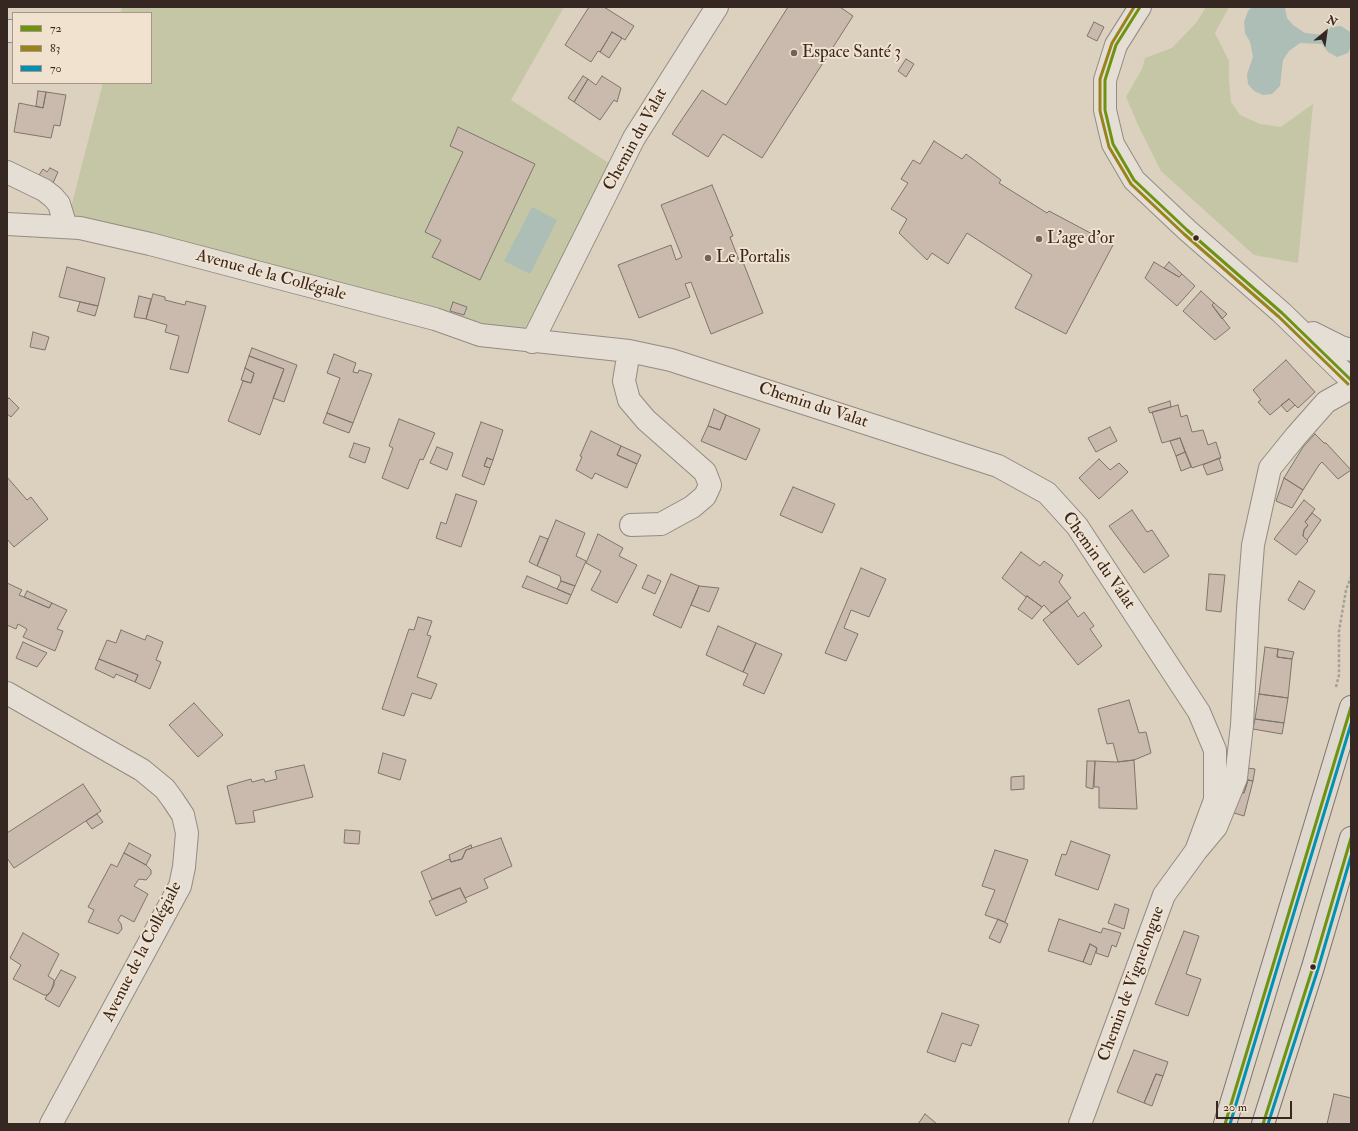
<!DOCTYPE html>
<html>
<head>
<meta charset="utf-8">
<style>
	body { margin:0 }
	#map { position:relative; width:1358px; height:1131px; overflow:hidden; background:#dcd0bf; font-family:"IM FELL Double Pica",serif }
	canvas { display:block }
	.frame { position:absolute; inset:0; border:8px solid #362722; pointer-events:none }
	.legend { position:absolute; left:12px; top:12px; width:140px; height:72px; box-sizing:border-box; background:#f0e2ce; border:1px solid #a69789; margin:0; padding:5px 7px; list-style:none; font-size:12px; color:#362722 }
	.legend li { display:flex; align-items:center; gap:8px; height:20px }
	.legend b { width:20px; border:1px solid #a69789 }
	.north { position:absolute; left:1306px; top:12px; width:40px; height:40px; -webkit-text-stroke:3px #f0e2ce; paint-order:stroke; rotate:29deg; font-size:11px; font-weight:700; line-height:16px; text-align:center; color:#362722 }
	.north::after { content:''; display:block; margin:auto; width:14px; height:18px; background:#362722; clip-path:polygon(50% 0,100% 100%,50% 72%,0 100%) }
	.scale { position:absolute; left:1216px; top:1101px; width:76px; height:18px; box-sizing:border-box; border:2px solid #362722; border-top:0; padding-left:5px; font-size:12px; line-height:14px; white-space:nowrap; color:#362722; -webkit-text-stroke:3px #f0e2ce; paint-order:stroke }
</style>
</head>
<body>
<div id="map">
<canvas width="1358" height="1131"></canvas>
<div class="frame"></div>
<ul class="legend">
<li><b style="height:5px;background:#6e9311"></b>72</li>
<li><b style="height:5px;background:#99841c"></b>83</li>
<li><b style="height:5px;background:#0091b5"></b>70</li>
</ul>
<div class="north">N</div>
<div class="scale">20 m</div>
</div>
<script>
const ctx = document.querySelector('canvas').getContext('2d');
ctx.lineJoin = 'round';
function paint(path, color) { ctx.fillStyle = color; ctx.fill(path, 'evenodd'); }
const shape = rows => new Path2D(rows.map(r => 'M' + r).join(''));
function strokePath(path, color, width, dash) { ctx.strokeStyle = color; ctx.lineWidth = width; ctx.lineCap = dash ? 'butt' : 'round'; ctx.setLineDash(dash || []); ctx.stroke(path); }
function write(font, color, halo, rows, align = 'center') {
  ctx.font = font + ' "IM FELL Double Pica",serif'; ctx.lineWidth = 4; ctx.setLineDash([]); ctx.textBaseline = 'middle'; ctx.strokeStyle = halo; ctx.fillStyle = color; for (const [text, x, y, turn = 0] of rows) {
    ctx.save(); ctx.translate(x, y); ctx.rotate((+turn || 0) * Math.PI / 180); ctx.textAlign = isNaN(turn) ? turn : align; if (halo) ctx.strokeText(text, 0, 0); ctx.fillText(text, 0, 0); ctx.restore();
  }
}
const green = shape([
	[122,7,564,7,511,100,618,169,518,340,66,227,103,83,151,83,151,13,121,13],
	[1206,7,1229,7,1215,33,1229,61,1229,79,1231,102,1240,115,1260,124,1281,127,1313,104,1298,263,1254,255,1161,171,1139,127,1126,97,1142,69,1145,58,1172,48,1196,23]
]);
const water = shape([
	[1252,7,1284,7,1285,8,1287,18,1293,25,1305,33,1324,35,1331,27,1341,26,1350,32,1351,46,1348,53,1337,57,1328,52,1322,44,1300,43,1289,51,1283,60,1280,86,1272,94,1263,95,1254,91,1248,84,1247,74,1253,57,1250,42,1245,33,1244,22,1248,11],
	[532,207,557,220,530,274,504,261]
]);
const building = shape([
	[589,7,604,7,634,26,625,40,612,32,600,52,598,51,591,62,565,45,589,7],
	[788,7,840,7,853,16,762,158,723,134,708,157,672,134,702,90,726,105,788,7],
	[1094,22,1104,27,1097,41,1087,36,1094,22],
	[612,32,622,38,609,58,600,52,612,32],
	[906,59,914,64,906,77,898,71,906,59],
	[583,76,588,79,574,102,568,98,583,76],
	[602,76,621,88,617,102,614,100,600,120,574,102,588,79,596,85,602,76],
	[38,91,46,92,43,108,36,106,38,91],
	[46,92,66,95,60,126,54,125,51,138,14,132,19,103,43,108,46,92],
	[458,127,535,164,480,280,432,257,441,240,425,232,463,152,450,146,458,127],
	[934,141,962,159,966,154,1001,180,999,183,1047,213,1049,211,1113,245,1066,334,1015,308,1032,275,967,233,948,264,932,253,927,260,899,233,907,219,891,209,908,183,901,179,913,160,920,164,934,141],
	[50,168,58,172,53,183,39,175,43,169,47,172,50,168],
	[712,185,733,236,730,237,740,263,743,262,763,313,711,334,691,282,685,284,690,297,639,318,618,265,671,245,676,260,682,257,661,205,712,185],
	[1154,262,1179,277,1182,274,1195,286,1177,306,1145,278,1154,262],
	[1169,262,1182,274,1179,277,1164,268,1169,262],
	[67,267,105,278,98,306,59,297,67,267],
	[1201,291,1214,303,1212,305,1230,328,1215,340,1183,311,1201,291],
	[153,294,165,297,165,300,185,305,186,301,206,306,188,373,170,369,179,336,165,332,167,325,146,319,153,294],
	[139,296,151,299,146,319,134,317,139,296],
	[80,302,98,306,95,316,77,311,80,302],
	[453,302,467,307,464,315,450,311,453,302],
	[1214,303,1227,314,1222,319,1212,305,1214,303],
	[33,332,49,337,45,350,30,347,33,332],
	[252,348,297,365,284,402,273,398,284,369,249,356,252,348],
	[334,354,356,363,353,372,358,373,359,370,372,374,353,423,327,413,340,378,327,373,334,354],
	[249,356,284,369,260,435,228,421,243,381,251,383,254,373,245,368,249,356],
	[1286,360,1315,392,1298,408,1289,399,1270,415,1258,402,1261,400,1253,390,1286,360],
	[245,368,254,373,251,383,241,380,245,368],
	[9,398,19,408,11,417,7,414,7,400,9,398],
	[1289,399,1295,405,1287,412,1281,405,1289,399],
	[1170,401,1171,407,1150,413,1148,408,1170,401],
	[1178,405,1181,417,1187,415,1192,432,1203,430,1208,445,1216,442,1221,458,1192,468,1180,438,1162,443,1152,412,1178,405],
	[714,409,726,415,720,430,708,426,714,409],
	[327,413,353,423,349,433,323,423,327,413],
	[726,415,760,429,746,460,701,441,708,426,720,430,726,415],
	[399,419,435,433,423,460,420,459,408,489,382,478,393,448,389,446,399,419],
	[481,422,503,430,493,460,487,458,484,466,490,468,484,485,462,476,481,422],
	[1110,427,1117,441,1096,452,1088,438,1110,427],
	[591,431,621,446,617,455,637,464,627,488,595,473,592,479,576,470,582,457,580,456,591,431],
	[1315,434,1324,443,1326,443,1351,470,1338,479,1322,462,1319,465,1303,490,1284,478,1303,447,1315,434],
	[1180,438,1185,452,1176,456,1170,441,1180,438],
	[354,443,370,448,365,463,349,457,354,443],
	[621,446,641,455,637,464,617,455,621,446],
	[437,447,453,453,447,470,430,463,437,447],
	[1185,452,1191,467,1181,471,1176,456,1185,452],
	[487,458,493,460,490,468,484,466,487,458],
	[1219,458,1223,470,1207,475,1203,465,1219,458],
	[1099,459,1110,470,1119,463,1128,472,1099,499,1079,478,1099,459],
	[7,477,27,500,31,497,48,519,14,547,7,539,7,477],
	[1284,478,1303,490,1292,508,1276,501,1284,478],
	[793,487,835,504,822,533,780,515,793,487],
	[456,494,477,501,461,547,436,538,441,522,446,524,456,494],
	[1304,500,1315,509,1305,522,1308,525,1304,530,1303,536,1308,541,1296,555,1274,539,1304,500],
	[1132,510,1147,532,1152,530,1169,556,1144,573,1109,526,1132,510],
	[1312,513,1321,520,1307,540,1303,536,1304,530,1308,525,1305,522,1312,513],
	[556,520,585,533,576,556,586,561,575,586,561,581,560,576,537,566,556,520],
	[598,534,623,548,619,556,637,565,617,603,591,590,601,571,586,563,598,534],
	[540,536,548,539,537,566,529,562,540,536],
	[1021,552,1040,566,1044,561,1063,575,1059,582,1071,598,1051,613,1044,605,1042,607,1027,596,1026,597,1002,578,1021,552],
	[861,568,886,579,869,617,851,610,844,628,858,634,846,661,825,653,861,568],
	[671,574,699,586,681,628,653,615,671,574],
	[1209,574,1225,575,1221,612,1206,610,1209,574],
	[648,575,661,581,655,594,642,588,648,575],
	[527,576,571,595,567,604,522,587,527,576],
	[561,581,575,586,571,595,557,589,561,581],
	[1299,581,1315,591,1304,610,1288,600,1299,581],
	[7,583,22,590,19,595,24,597,49,608,52,603,67,610,57,629,63,631,55,651,23,637,27,629,18,624,16,629,7,625,7,583],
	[699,586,719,588,709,612,691,605,699,586],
	[27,591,52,603,49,608,24,597,27,591],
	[1027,596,1042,607,1032,619,1018,609,1027,596],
	[1067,601,1078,617,1084,612,1094,626,1090,629,1102,646,1078,665,1043,620,1067,601],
	[418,617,432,621,427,635,431,636,417,677,437,684,431,699,412,693,404,716,382,709,409,629,414,630,418,617],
	[718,626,756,643,743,672,706,655,718,626],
	[121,630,145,640,147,635,163,642,156,660,161,662,150,689,135,682,138,675,99,659,107,640,116,643,121,630],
	[23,642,47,653,37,667,16,658,23,642],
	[756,643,782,654,764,694,743,685,748,674,743,672,756,643],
	[1265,647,1278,649,1277,657,1292,659,1288,698,1259,694,1265,647],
	[1278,649,1294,652,1292,659,1277,657,1278,649],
	[99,659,138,675,135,682,116,674,114,678,95,669,99,659],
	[1259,694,1288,698,1284,723,1255,719,1259,694],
	[1129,700,1139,733,1146,732,1151,753,1134,760,1118,762,1113,743,1107,744,1098,709,1129,700],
	[194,703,223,735,198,757,169,725,194,703],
	[1255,719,1284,723,1282,734,1253,729,1255,719],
	[383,753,406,760,400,780,378,773,383,753],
	[1134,760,1137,809,1099,808,1099,787,1094,787,1095,761,1116,762,1134,760],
	[1087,761,1095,761,1093,789,1086,787,1087,761],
	[304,765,313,797,253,811,255,822,236,824,227,786,251,779,252,782,264,779,265,782,277,779,275,771,304,765],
	[1247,768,1255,769,1253,781,1248,780,1244,793,1238,792,1247,768],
	[1024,776,1024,789,1011,790,1011,777,1024,776],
	[1248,780,1253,781,1244,816,1231,812,1238,792,1244,793,1248,780],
	[83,784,101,811,14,868,7,858,7,833,83,784],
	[97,814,103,822,92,829,86,821,97,814],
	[345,830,360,831,359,844,344,843,345,830],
	[501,838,512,866,484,879,488,888,465,898,460,888,432,899,421,872,449,859,451,862,462,859,466,850,501,838],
	[1071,841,1110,855,1098,890,1055,875,1062,854,1066,855,1071,841],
	[129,843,151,855,146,865,124,853,129,843],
	[471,845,472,848,466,850,462,859,451,862,449,855,471,845],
	[995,850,1028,860,1005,922,985,915,995,890,982,886,995,850],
	[124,853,146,865,151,870,151,874,146,880,139,879,134,886,148,894,134,922,121,915,118,920,121,924,122,929,118,934,88,922,94,910,88,907,111,864,117,867,124,853],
	[460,888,467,902,436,916,429,901,460,888],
	[1115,904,1129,909,1124,929,1108,923,1115,904],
	[998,919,1008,924,1000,943,989,938,998,919],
	[1059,919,1101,933,1103,928,1121,933,1116,947,1112,945,1108,957,1096,953,1097,948,1090,944,1083,962,1048,951,1059,919],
	[1184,931,1199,936,1186,974,1201,979,1188,1016,1155,1004,1184,931],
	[23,933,59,954,48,976,54,980,54,985,51,991,48,995,44,995,13,979,21,965,10,958,23,933],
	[1090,944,1097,948,1091,965,1083,962,1090,944],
	[61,970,76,977,59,1007,45,999,47,995,51,991,54,982,61,970],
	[942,1013,979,1025,971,1046,962,1043,955,1062,927,1052,942,1013],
	[1134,1050,1168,1062,1163,1076,1156,1074,1144,1103,1117,1092,1134,1050],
	[1156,1074,1163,1076,1152,1106,1144,1103,1156,1074],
	[1334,1094,1351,1098,1351,1124,1327,1124,1334,1094],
	[925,1114,937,1124,918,1124,925,1114]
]);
const path = shape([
	[1336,687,1339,675,1339,631,1346,590,1351,577]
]);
const minor = shape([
	[1140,7,1116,45,1105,80,1105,110,1113,144,1134,180,1187,230,1282,313,1351,380],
	[7,31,13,31],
	[7,172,44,190,53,197,59,204,66,227],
	[7,224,80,228,150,244,435,319,480,335,629,351,671,360,998,466,1047,493,1077,526,1199,712,1215,750,1215,800,1196,851],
	[1313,333,1341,347,1351,350],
	[532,342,634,138,717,7],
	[629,351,624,381,629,400,646,420,705,472,710,485,705,496,692,507,661,524,631,525],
	[7,693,142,770,165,789,173,800,183,815,187,833,184,867,180,886,51,1124],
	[1080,1124,1164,895,1196,851,1216,827,1236,778,1242,725,1248,609,1253,545,1270,468,1296,436,1326,402,1351,388]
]);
const major = shape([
	[1225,1124,1351,707],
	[1263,1124,1313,967,1351,838]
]);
const bus1 = shape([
	[1140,7,1116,45,1105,80,1105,110,1113,144,1134,180,1187,230,1282,313,1351,380],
	[1225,1124,1351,707],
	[1263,1124,1313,967,1351,838]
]);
const bus2 = shape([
	[1134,7,1112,43,1100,79,1100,111,1109,147,1131,184,1184,234,1279,317,1348,384]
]);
const bus3 = shape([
	[1230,1124,1351,724],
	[1268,1124,1318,969,1351,856]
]);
const markers = [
	[794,53,4,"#706259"],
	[1196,238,3.5,"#362722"],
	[1039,239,4,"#706259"],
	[708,258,4,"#706259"],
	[1313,967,3.5,"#362722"]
];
const poiNames = [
	["Espace Santé 3",802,53],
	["L'age d'or",1047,239],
	["Le Portalis",716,258]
];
const streetNames = [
	["Chemin du Valat",636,140,-61],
	["Avenue de la Collégiale",271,276,15],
	["Chemin du Valat",813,406,18],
	["Chemin du Valat",1098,561,55],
	["Avenue de la Collégiale",143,952,-63],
	["Chemin de Vignelongue",1132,984,-70]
];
paint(green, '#c4c6a5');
paint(water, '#acbeb6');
paint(building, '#cabaae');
strokePath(building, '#7d756c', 1);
strokePath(minor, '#948b81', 24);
strokePath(major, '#7d756c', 24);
strokePath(path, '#a6a099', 2.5, [3, 2]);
strokePath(minor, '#e4ded5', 22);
strokePath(major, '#dfd8ce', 22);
strokePath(bus1, '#6e9311', 3);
strokePath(bus2, '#99841c', 3);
strokePath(bus3, '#0091b5', 3);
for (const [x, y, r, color] of markers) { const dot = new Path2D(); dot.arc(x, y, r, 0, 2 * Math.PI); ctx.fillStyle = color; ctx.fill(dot); strokePath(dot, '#f0e2ce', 1.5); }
write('17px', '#362722', '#f0e2ce', poiNames, 'left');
write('17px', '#362722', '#f0e2ce', streetNames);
</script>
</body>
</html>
